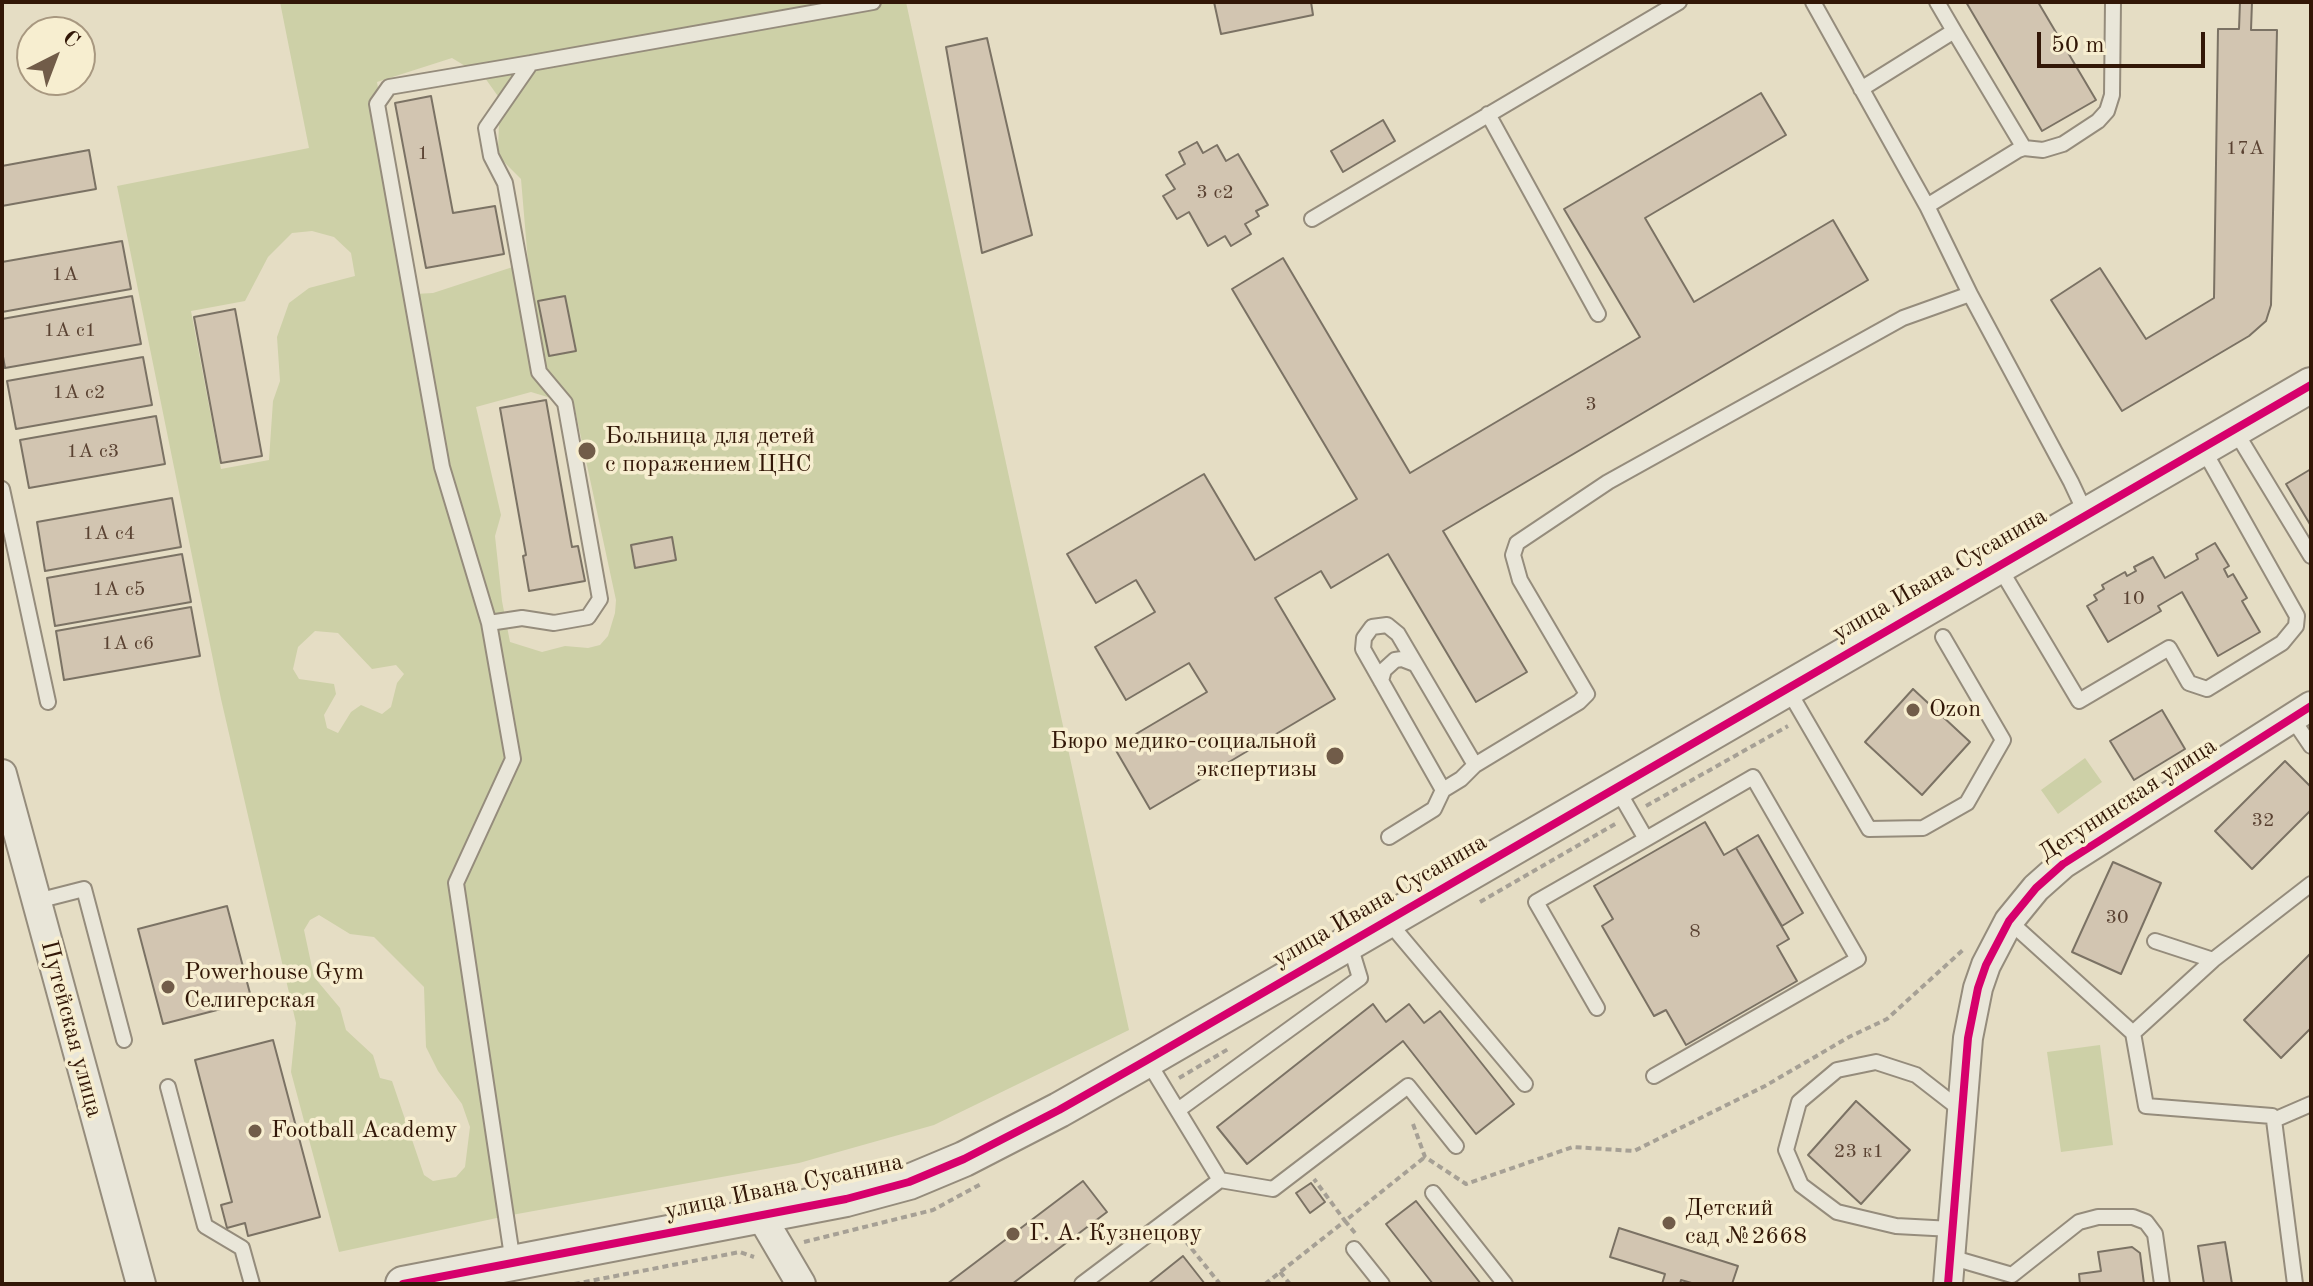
<!DOCTYPE html>
<html>
<head>
<meta charset="utf-8">
<style>
	body { margin:0 }
	#map { position:relative; width:2313px; height:1286px; overflow:hidden; background:#e5ddc4; font-family:"Old Standard TT",serif }
	canvas { display:block }
	.frame { position:absolute; inset:0; border:4px solid #321707; pointer-events:none }
	.north { position:absolute; left:16px; top:16px; width:80px; height:80px; box-sizing:border-box; background:#f7eed0; border:2px solid #a89880; border-radius:50%; rotate:42deg; font-size:22px; font-weight:700; line-height:32px; text-align:center; color:#321707 }
	.north::after { content:''; display:block; margin:auto; width:28px; height:36px; background:#715c49; clip-path:polygon(50% 0,100% 100%,50% 72%,0 100%) }
	.scale { position:absolute; left:2037px; top:32px; width:168px; height:36px; box-sizing:border-box; border:4px solid #321707; border-top:0; padding-left:10px; font-size:24px; line-height:28px; white-space:nowrap; color:#321707; -webkit-text-stroke:6px #f7eed0; paint-order:stroke }
</style>
</head>
<body>
<div id="map">
<canvas width="2313" height="1286"></canvas>
<div class="frame"></div>
<div class="north">С</div>
<div class="scale">50 m</div>
</div>
<script>
const ctx = document.querySelector('canvas').getContext('2d');
ctx.lineJoin = 'round';
function paint(path, color) { ctx.fillStyle = color; ctx.fill(path, 'evenodd'); }
const shape = rows => new Path2D(rows.map(r => 'M' + r).join(''));
function strokePath(path, color, width, dash) { ctx.strokeStyle = color; ctx.lineWidth = width; ctx.lineCap = dash ? 'butt' : 'round'; ctx.setLineDash(dash || []); ctx.stroke(path); }
function write(font, color, halo, rows, align = 'center') {
  ctx.font = font + ' "Old Standard TT",serif'; ctx.lineWidth = 7; ctx.setLineDash([]); ctx.textBaseline = 'middle'; ctx.strokeStyle = halo; ctx.fillStyle = color; for (const [text, x, y, turn = 0] of rows) {
    ctx.save(); ctx.translate(x, y); ctx.rotate((+turn || 0) * Math.PI / 180); ctx.textAlign = isNaN(turn) ? turn : align; if (halo) ctx.strokeText(text, 0, 0); ctx.fillText(text, 0, 0); ctx.restore();
  }
}
const green = shape([
	[280,2,906,2,1129,1030,934,1125,799,1163,506,1216,339,1252,291,1072,296,1023,221,699,117,186,309,148],
	[452,58,485,78,500,99,498,149,502,160,521,179,528,262,433,293,415,294,377,82],
	[312,231,334,237,351,253,355,276,309,288,289,303,277,337,280,381,273,401,269,460,221,469,191,311,245,301,268,257,292,233],
	[565,296,575,350,549,355,539,301],
	[531,392,574,405,616,600,615,613,608,636,600,645,588,648,565,646,542,652,510,642,502,601,495,536,501,515,476,407],
	[671,537,675,560,635,568,631,545],
	[315,631,338,633,372,669,396,665,404,674,397,683,391,707,382,714,361,705,351,712,338,733,327,728,324,715,336,694,334,684,299,679,293,669,298,647],
	[319,915,350,934,374,937,424,987,426,1047,438,1071,462,1104,470,1127,465,1167,456,1177,433,1181,424,1175,392,1081,380,1078,373,1055,346,1030,340,1008,314,977,304,930,310,920],
	[2085,758,2102,782,2058,814,2041,790],
	[2100,1045,2113,1145,2061,1152,2047,1052]
]);
const building = shape([
	[1214,2,1311,2,1313,15,1221,34,1214,2],
	[1966,2,2038,2,2096,100,2042,131,1966,2],
	[2240,2,2252,2,2251,30,2277,30,2271,305,2266,321,2249,336,2122,411,2051,300,2100,268,2146,339,2214,298,2218,29,2239,29,2240,2],
	[987,38,1032,235,982,253,946,47,987,38],
	[1761,93,1786,135,1645,218,1694,302,1833,220,1868,280,1443,531,1527,672,1476,702,1388,554,1331,588,1321,571,1275,598,1335,699,1150,809,1114,747,1207,692,1189,663,1126,700,1095,647,1155,612,1136,580,1096,603,1067,554,1204,474,1255,560,1357,499,1232,289,1283,258,1410,473,1640,337,1564,209,1761,93],
	[431,96,453,213,495,206,504,254,426,268,395,103,431,96],
	[1383,120,1395,141,1343,172,1331,151,1383,120],
	[1197,142,1203,153,1217,145,1226,161,1238,154,1268,205,1256,211,1259,216,1245,224,1251,234,1231,246,1225,236,1208,246,1189,212,1177,219,1163,196,1175,189,1166,175,1185,164,1179,152,1197,142],
	[89,150,96,189,2,206,2,166,89,150],
	[122,241,131,289,2,312,2,262,122,241],
	[132,296,141,344,5,368,2,351,2,319,132,296],
	[565,296,576,351,549,356,538,301,565,296],
	[235,309,262,456,221,463,194,317,235,309],
	[143,357,152,405,16,429,7,381,143,357],
	[546,400,572,547,578,546,585,581,529,591,523,556,526,555,500,408,546,400],
	[156,416,165,464,29,488,20,440,156,416],
	[2311,469,2311,526,2286,484,2311,469],
	[172,498,181,547,45,571,37,522,172,498],
	[672,537,676,560,635,568,631,545,672,537],
	[2215,543,2229,566,2224,569,2228,577,2233,574,2247,598,2242,601,2260,632,2218,656,2182,592,2158,606,2161,611,2108,642,2087,606,2097,600,2094,595,2104,589,2102,585,2125,572,2127,576,2136,571,2134,567,2153,557,2165,578,2198,559,2196,554,2215,543],
	[182,554,191,602,55,626,47,578,182,554],
	[191,607,200,656,64,680,56,631,191,607],
	[1913,689,1970,742,1922,795,1865,742,1913,689],
	[2162,710,2185,749,2134,780,2110,741,2162,710],
	[2285,761,2311,787,2311,810,2252,869,2215,831,2285,761],
	[1705,822,1724,855,1736,848,1789,939,1777,946,1797,981,1686,1045,1666,1010,1654,1016,1602,926,1613,919,1594,886,1705,822],
	[1758,835,1803,913,1782,926,1736,848,1758,835],
	[2113,862,2161,883,2121,974,2072,952,2113,862],
	[227,906,252,1001,163,1024,138,929,227,906],
	[2311,953,2311,1028,2281,1058,2244,1020,2311,953],
	[1373,1004,1386,1022,1409,1004,1424,1023,1440,1011,1514,1104,1476,1134,1403,1041,1247,1164,1217,1127,1373,1004],
	[273,1040,320,1217,248,1236,245,1223,227,1228,221,1205,232,1202,195,1060,273,1040],
	[1856,1101,1910,1150,1861,1204,1808,1155,1856,1101],
	[1083,1181,1107,1212,1012,1284,947,1284,1083,1181],
	[1311,1183,1325,1202,1310,1213,1296,1193,1311,1183],
	[1416,1201,1481,1284,1433,1284,1386,1224,1416,1201],
	[1619,1228,1738,1266,1732,1284,1695,1284,1681,1280,1680,1284,1662,1284,1665,1274,1610,1257,1619,1228],
	[2225,1242,2232,1284,2204,1284,2198,1246,2225,1242],
	[2132,1247,2140,1253,2144,1284,2080,1284,2079,1274,2101,1271,2098,1252,2132,1247],
	[1183,1256,1205,1284,1148,1284,1183,1256]
]);
const path = shape([
	[1646,806,1788,726],
	[1480,902,1617,823],
	[1179,1078,1230,1048],
	[1413,1124,1425,1157,1466,1184,1573,1147,1634,1151,1765,1086,1849,1037,1887,1019,1965,948],
	[1179,1233,1220,1284],
	[1355,1233,1345,1221,1425,1157],
	[804,1242,933,1210,981,1184],
	[1280,1272,1290,1284],
	[574,1284,740,1252,754,1257],
	[1265,1284,1345,1221,1314,1179]
]);
const service = shape([
	[1813,2,1927,206,1970,294,2071,482,2086,514],
	[1954,31,2024,148],
	[1861,89,1954,31,1937,2],
	[1488,114,1598,314],
	[1927,206,2018,150,2024,148,2043,150,2063,144,2098,121,2107,111,2112,95,2113,2],
	[1312,219,1679,2],
	[2234,429,2311,556],
	[2,489,48,702],
	[1998,565,2079,701,2169,648,2189,683,2207,689,2282,643,2296,626,2297,616,2202,447],
	[489,623,442,467,377,104,389,87,531,63],
	[1381,681,1384,670,1395,660,1402,659,1415,664],
	[1787,688,1869,829,1923,828,1967,803,2003,740,1943,637],
	[2292,718,2311,746],
	[1443,790,1363,649,1364,638,1372,627,1387,625,1398,634,1475,765],
	[1389,837,1434,809,1443,790,1461,779,1475,765,1579,702,1587,694,1520,580,1513,555,1517,543,1608,482,1903,318,1970,294],
	[1646,839,1753,777,1858,959,1654,1076],
	[37,901,84,889,124,1040],
	[1387,920,1525,1084],
	[2009,921,2133,1033,2146,1106,2272,1116,2274,1120,2311,1104],
	[2155,941,2213,960],
	[1597,1008,1536,902,1646,839,1616,787],
	[2133,1033,2213,960,2311,884],
	[1147,1060,1220,1180],
	[168,1087,205,1226,242,1248,252,1284],
	[1178,1110,1360,978,1349,942],
	[2274,1120,2295,1284],
	[1433,1193,1505,1284],
	[1952,1229,1896,1226,1837,1212,1801,1185,1786,1150,1799,1102,1837,1070,1876,1062,1916,1075,1961,1110],
	[1354,1249,1382,1284],
	[1950,1257,2012,1275,2079,1222,2098,1217,2133,1217,2146,1222,2155,1234,2162,1284],
	[513,1263,456,883,513,759,489,623,522,618,554,623,588,617,600,599,565,403,539,372,505,183,491,156,486,128,531,63,873,2],
	[1082,1284,1220,1180,1273,1189,1408,1086,1456,1146]
]);
const minor = shape([
	[2,774,141,1284],
	[761,1216,801,1284],
	[1948,1284,1968,1038,1978,988,1986,965,2009,921,2036,888,2063,864,2311,706]
]);
const tertiary = shape([
	[403,1284,846,1199,909,1182,964,1159,1059,1110,1147,1060,2311,385]
]);
const cycleway = shape([
	[403,1284,846,1199,909,1182,964,1159,1059,1110,1147,1060,2311,385],
	[1948,1284,1968,1038,1978,988,1986,965,2009,921,2036,888,2063,864,2311,706]
]);
const markers = [
	[587,451,10,"#715c49"],
	[1913,710,8,"#715c49"],
	[1335,756,10,"#715c49"],
	[168,987,8,"#715c49"],
	[255,1131,8,"#715c49"],
	[1669,1223,8,"#715c49"],
	[1013,1234,8,"#715c49"]
];
const numberNames = [
	["17А",2245,149],
	["1",423,154],
	["3 с2",1215,193],
	["1A",65,275],
	["1А с1",70,331],
	["1A с2",79,393],
	["3",1591,405],
	["1A с3",93,452],
	["1А с4",109,534],
	["1A с5",119,590],
	["10",2133,599],
	["1A с6",128,644],
	["32",2263,821],
	["30",2117,918],
	["8",1695,932],
	["23 к1",1859,1152]
];
const poiNames = [
	["Больница для детей",605,437],
	["с поражением ЦНС",605,465],
	["Ozon",1929,710],
	["Бюро медико-социальной",1317,742,"right"],
	["экспертизы",1317,770,"right"],
	["Powerhouse Gym",184,973],
	["Селигерская",184,1001],
	["Football Academy",271,1131],
	["Детский",1685,1209],
	["сад №2668",1685,1237],
	["Г. А. Кузнецову",1029,1234]
];
const streetNames = [
	["улица Ивана Сусанина",1940,575,-30],
	["Дегунинская улица",2128,800,-33],
	["улица Ивана Сусанина",1380,901,-30],
	["Путейская улица",71,1029,75],
	["улица Ивана Сусанина",784,1187,-12]
];
paint(green, '#cdd0a7');
paint(building, '#d2c5b1');
strokePath(building, '#7b7264', 2);
strokePath(service, '#958c7c', 18);
strokePath(minor, '#958c7c', 32);
strokePath(tertiary, '#958c7c', 38);
strokePath(path, '#a6a095', 4, [6, 4]);
strokePath(service, '#e9e6d9', 14);
strokePath(minor, '#e9e6d9', 28);
strokePath(tertiary, '#e9e6d9', 34);
strokePath(cycleway, '#d6006c', 8);
for (const [x, y, r, color] of markers) { const dot = new Path2D(); dot.arc(x, y, r, 0, 2 * Math.PI); ctx.fillStyle = color; ctx.fill(dot); strokePath(dot, '#f7eed0', 3); }
write('20px', '#5a4232', null, numberNames);
write('24px', '#321707', '#f7eed0', poiNames, 'left');
write('24px', '#321707', '#f7eed0', streetNames);
</script>
</body>
</html>
